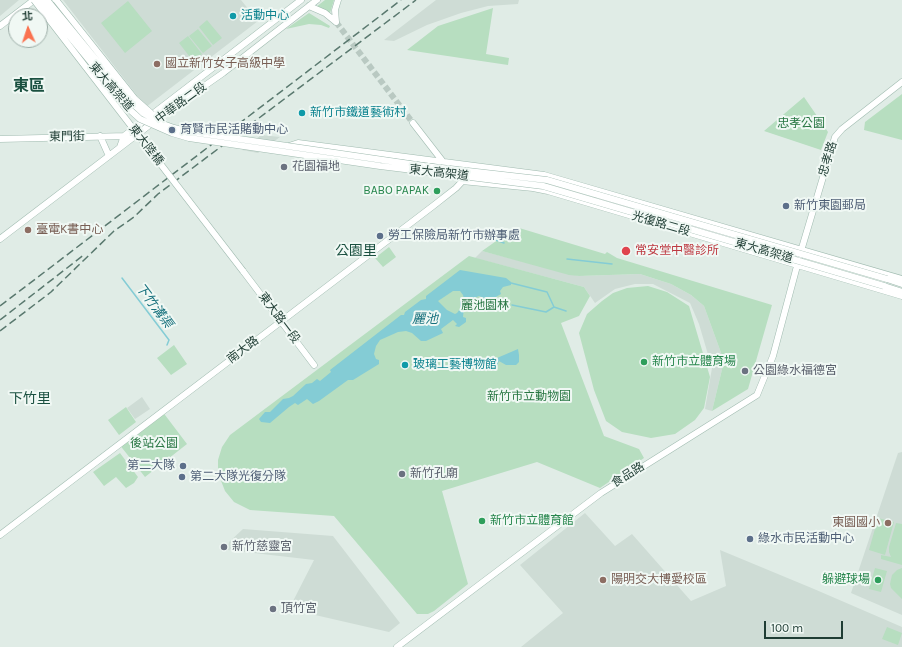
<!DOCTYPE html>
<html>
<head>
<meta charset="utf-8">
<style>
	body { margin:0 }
	#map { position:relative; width:902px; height:647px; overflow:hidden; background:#e0ece6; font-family:Karla,"Noto Sans TC",sans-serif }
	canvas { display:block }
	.north { position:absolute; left:8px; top:8px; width:40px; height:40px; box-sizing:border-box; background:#f0f8f4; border:1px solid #9cada7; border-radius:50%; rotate:357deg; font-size:11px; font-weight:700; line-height:16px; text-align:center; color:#1f3d34 }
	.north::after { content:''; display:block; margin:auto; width:14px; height:18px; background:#fa714f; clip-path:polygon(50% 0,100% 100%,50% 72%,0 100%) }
	.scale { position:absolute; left:764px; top:621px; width:79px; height:18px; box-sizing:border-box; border:2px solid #1f3d34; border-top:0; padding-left:5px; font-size:12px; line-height:14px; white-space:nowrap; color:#1f3d34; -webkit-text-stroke:3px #f0f8f4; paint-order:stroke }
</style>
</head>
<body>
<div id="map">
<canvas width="902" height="647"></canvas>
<div class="north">北</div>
<div class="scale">100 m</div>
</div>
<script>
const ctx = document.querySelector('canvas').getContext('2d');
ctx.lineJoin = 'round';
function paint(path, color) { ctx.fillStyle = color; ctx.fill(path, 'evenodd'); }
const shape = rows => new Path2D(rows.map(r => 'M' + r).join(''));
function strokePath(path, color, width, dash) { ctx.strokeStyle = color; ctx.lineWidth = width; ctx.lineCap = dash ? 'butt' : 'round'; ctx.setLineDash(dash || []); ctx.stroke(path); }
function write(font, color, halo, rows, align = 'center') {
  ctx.font = font + ' Karla,"Noto Sans TC",sans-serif'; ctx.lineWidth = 4; ctx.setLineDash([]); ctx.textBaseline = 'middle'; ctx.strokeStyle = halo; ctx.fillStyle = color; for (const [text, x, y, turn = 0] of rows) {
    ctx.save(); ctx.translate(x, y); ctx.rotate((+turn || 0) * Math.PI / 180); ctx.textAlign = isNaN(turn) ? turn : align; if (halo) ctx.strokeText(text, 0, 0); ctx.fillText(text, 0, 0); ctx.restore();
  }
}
const built = shape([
	[0,0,19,0,0,16],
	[63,0,241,0,258,21,146,107],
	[436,0,519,0,518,4,488,6,461,13,427,25,394,41,384,40],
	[261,135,280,137,258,153,242,150],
	[482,251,579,276,640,274,671,284,691,295,704,306,724,361,712,411,705,409,712,368,699,324,690,303,653,284,635,284,615,289,595,303,584,287,475,258],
	[142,397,150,409,135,419,127,408],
	[902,452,902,615,851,593,898,453],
	[585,513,615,546,632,534,691,601,726,586,720,550,814,589,902,627,902,647,521,647,563,613,520,565],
	[243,529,333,536,400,623,389,632,289,609,314,560,228,550,229,542]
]);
const green = shape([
	[325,0,334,0,330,13,316,7],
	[128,1,152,31,125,53,101,23],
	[493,8,486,54,509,58,508,65,407,50,438,26],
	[309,13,330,26,329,28,321,25,309,24,286,29],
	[207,20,222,38,213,45,199,27],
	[198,29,212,46,203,53,189,36],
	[188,36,202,54,193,61,179,43],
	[902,94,902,140,864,130,865,122],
	[804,97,828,132,821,150,764,131],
	[516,227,605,254,607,252,617,258,772,305,748,389,712,411,724,361,704,306,691,295,671,284,640,274,579,276,569,275,482,251],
	[389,247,396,257,383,267,375,258],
	[469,256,584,287,590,296,579,316,561,323,604,436,639,449,644,458,600,488,537,462,442,491,468,584,434,611,428,614,417,614,334,516,250,510,234,502,225,491,218,473,218,460,222,447,230,435],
	[648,286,667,292,689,306,710,377,704,408,695,420,675,434,651,438,622,432,606,421,594,390,579,333,587,314,602,301,613,293,627,288],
	[174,345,187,364,171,375,157,358],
	[126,407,136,422,119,435,108,420],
	[162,411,187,444,145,477,119,444],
	[120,453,138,477,134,483,126,488,116,477,104,486,93,472],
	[878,518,894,522,885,555,869,550],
	[896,523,902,524,902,565,881,559,881,555,891,557,889,552,889,547],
	[875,568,887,571,881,592,869,589],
	[902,568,902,599,891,588,890,584,892,575,897,570],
	[887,627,902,633,898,645,882,639]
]);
const water = shape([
	[460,270,506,278,511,282,511,285,503,287,500,291,501,294,494,298,486,299,479,296,467,301,464,307,463,317,466,318,466,322,459,327,455,326,457,324,453,320,441,329,443,333,426,341,421,341,412,333,406,331,398,332,380,340,376,346,374,354,376,359,379,360,379,364,353,380,348,380,319,401,313,404,307,399,298,405,295,403,289,407,270,423,261,422,259,419,265,412,270,412,283,399,289,398,293,396,306,384,312,383,317,379,320,381,331,372,330,370,401,315,404,315,405,312,421,300,426,299,426,296],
	[453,291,460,291,463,295,464,299,460,302,460,309,457,313,455,314,447,310,438,301],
	[518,349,519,355,519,362,516,365,506,365,499,361,497,366,493,367,487,365,486,369,482,371,478,370,476,367]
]);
const stream = shape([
	[496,240,504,243],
	[567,259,612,264],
	[122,278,169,340,167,345],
	[511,283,547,292,554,307,566,311],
	[512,305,546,312,554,307]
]);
const secondaryTunnel = shape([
	[336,22,413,123]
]);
const secondary = shape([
	[309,6,325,13,336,22],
	[336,22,335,10,338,0],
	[0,26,34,0],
	[413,123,444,163],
	[100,136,109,156],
	[0,139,127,136],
	[289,146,298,143,544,175,902,279],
	[120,147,124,136,301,0],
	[462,181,533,188,548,191,902,296],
	[596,201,606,200,769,249,777,253],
	[0,239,160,117,223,73,317,0],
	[243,271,314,365],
	[887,279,902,284],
	[884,286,902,292],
	[0,535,433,206,456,188,469,174],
	[397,647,601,493,757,395,773,356,801,251,835,137,842,129,902,82]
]);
const rail = shape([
	[0,306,401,0],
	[0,320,85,254],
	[0,331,51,292,114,231,134,217,158,194,416,0]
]);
const secondaryBridge = shape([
	[34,0,243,271],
	[40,0,130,110,140,119,172,133,189,138,380,166,543,186,884,286],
	[47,0,129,100,143,113,163,124,174,128,191,132,424,166,547,180,887,279],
	[56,0,135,99,152,114]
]);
const markers = [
	[233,16,4,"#0f9aa8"],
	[157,64,4,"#8d6e63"],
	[302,113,4,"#0f9aa8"],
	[172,130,4,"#5c6f8a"],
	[284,167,4,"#6b7280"],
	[437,191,4,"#2e9e5b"],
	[786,206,4,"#5c6f8a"],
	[28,230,4,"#8d6e63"],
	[380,236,4,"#5c6f8a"],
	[626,251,5,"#e0444e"],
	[644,362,4,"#2e9e5b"],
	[405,365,4,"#0f9aa8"],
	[745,371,4,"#6b7280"],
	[183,466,4,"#5c6f8a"],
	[402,474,4,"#6b7280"],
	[182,477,4,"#5c6f8a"],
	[482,521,4,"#2e9e5b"],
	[888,523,4,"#8d6e63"],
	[750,539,4,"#5c6f8a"],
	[224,547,4,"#6b7280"],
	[603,580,4,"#8d6e63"],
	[878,580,4,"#2e9e5b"],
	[273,609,4,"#6b7280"]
];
const cultureNames = [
	["活動中心",241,16],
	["新竹市鐵道藝術村",310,113],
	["玻璃工藝博物館",413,365]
];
const educationNames = [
	["國立新竹女子高級中學",165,64],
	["臺電K書中心",36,230],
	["東園國小",880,523,"right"],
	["陽明交大博愛校區",611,580]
];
const streetNames = [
	["東大高架道",111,87,49],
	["中華路二段",181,103,-36],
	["東門街",67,137,-1],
	["東大陸橋",146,145,52],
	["忠孝路",828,159,-73],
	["東大高架道",439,173,7],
	["光復路二段",661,224,16],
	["東大高架道",764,251,16],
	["東大路一段",279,318,53],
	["南大路",243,350,-37],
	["食品路",628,475,-32]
];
const parkNames = [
	["忠孝公園",801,124],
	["麗池園林",485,306],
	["新竹市立動物園",529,397],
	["後站公園",154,444]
];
const serviceNames = [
	["育賢市民活賭動中心",180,130],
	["新竹東園郵局",794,206],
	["勞工保險局新竹市辦事處",388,236],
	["第二大隊",175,466,"right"],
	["第二大隊光復分隊",190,477],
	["綠水市民活動中心",758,539]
];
const worshipNames = [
	["花園福地",292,167],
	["公園綠水福德宮",753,371],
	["新竹孔廟",410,474],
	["新竹慈靈宮",232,547],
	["頂竹宮",281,609]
];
const leisureNames = [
	["BABO PAPAK",429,191],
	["新竹市立體育場",652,362,"left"],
	["新竹市立體育館",490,521,"left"],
	["躲避球場",870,580]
];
const healthNames = [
	["常安堂中醫診所",635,251]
];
const waterNames = [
	["下竹溝渠",154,306,53],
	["麗池",425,319]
];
const quarterNames = [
	["公園里",356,251],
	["下竹里",30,399]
];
const districtNames = [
	["東區",29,86]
];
paint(built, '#cedcd5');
paint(green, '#b7dec0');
paint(water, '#84ccd5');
strokePath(stream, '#84ccd5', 1.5);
strokePath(secondaryTunnel, '#b9c9c2', 6, [6, 3]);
strokePath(secondary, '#a0bbb0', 7);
strokePath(secondary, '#fff', 6);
strokePath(rail, '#5a796f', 1.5, [8, 4]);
strokePath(secondaryBridge, '#a0bbb0', 7, []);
strokePath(secondaryBridge, '#fff', 6);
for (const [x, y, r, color] of markers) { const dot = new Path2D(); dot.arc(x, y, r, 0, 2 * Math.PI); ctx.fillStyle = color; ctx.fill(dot); strokePath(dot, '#f0f8f4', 1.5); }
write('12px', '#0d838f', '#f0f8f4', cultureNames, 'left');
write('12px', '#785e54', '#f0f8f4', educationNames, 'left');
write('12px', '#1f3d34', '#f0f8f4', streetNames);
write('12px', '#277642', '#f0f8f4', parkNames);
write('12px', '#4e5e75', '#f0f8f4', serviceNames, 'left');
write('12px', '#5b616d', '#f0f8f4', worshipNames, 'left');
write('12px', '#27864d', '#f0f8f4', leisureNames, 'right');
write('12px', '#be3a42', '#f0f8f4', healthNames, 'left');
write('italic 13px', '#16707c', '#f0f8f4', waterNames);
write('14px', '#1a5040', '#f0f8f4', quarterNames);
write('bold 16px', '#1a5040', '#f0f8f4', districtNames);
</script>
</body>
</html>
